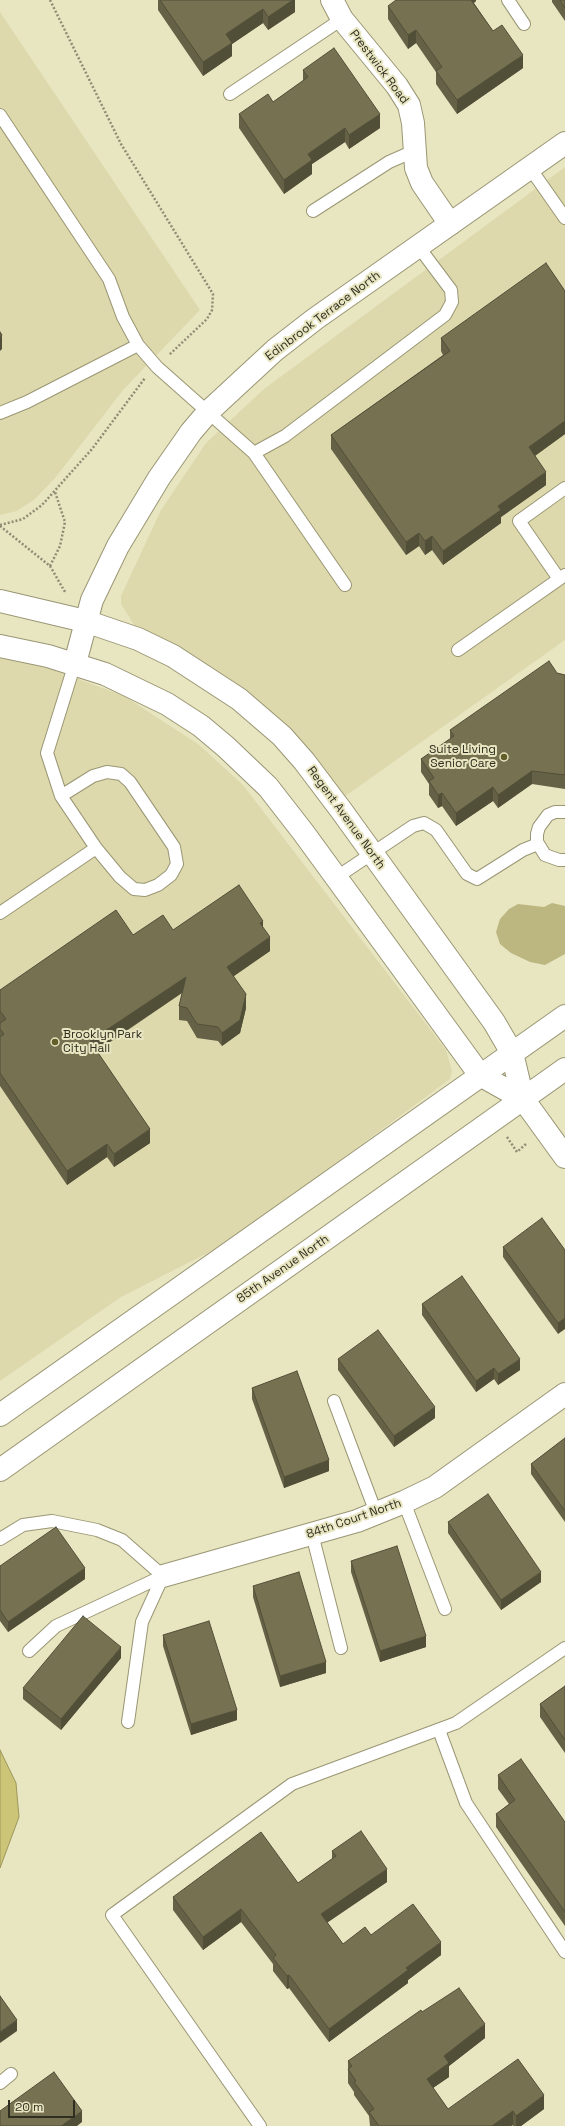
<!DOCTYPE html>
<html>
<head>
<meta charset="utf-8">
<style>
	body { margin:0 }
	#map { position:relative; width:565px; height:2126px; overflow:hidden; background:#e8e5c1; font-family:"Space Grotesk",sans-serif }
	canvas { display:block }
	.scale { position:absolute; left:8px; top:2100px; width:67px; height:18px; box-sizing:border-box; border:2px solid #2f2e20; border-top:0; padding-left:5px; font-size:12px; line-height:14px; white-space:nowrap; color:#2f2e20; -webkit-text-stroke:3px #e8e5c1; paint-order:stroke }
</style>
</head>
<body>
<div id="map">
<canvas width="565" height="2126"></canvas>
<div class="scale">20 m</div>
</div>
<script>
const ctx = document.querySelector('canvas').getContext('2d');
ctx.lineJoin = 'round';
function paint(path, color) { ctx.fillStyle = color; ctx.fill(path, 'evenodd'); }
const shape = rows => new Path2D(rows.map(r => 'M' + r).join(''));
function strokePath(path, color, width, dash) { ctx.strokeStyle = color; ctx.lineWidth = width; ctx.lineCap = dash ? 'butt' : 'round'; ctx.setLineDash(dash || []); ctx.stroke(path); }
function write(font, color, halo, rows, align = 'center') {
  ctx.font = font + ' "Space Grotesk",sans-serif'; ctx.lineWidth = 4; ctx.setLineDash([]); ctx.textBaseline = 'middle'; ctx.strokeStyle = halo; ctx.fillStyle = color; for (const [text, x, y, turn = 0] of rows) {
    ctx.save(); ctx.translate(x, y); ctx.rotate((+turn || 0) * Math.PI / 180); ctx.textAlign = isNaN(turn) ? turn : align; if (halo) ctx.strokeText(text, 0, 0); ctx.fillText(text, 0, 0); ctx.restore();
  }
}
const built = shape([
	[0,12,200,310,123,390,56,477,35,499,17,511,0,515],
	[565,167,565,640,344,797,310,751,256,700,136,628,121,604,121,596,161,510,206,443,264,389],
	[0,656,32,662,124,696,198,744,243,785,446,1050,452,1071,450,1079,231,1241,121,1297,0,1381]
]);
const green = shape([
	[552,903,565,906,565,954,545,965,530,962,511,953,500,944,496,932,500,919,509,909,518,904,544,907]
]);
const water = shape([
	[0,1750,16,1783,19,1817,0,1868,0,1750]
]);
const path = shape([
	[50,0,121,144,213,294,212,310,207,319,169,355],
	[0,525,23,519,42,505,92,449,145,378],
	[0,526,50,566,65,592],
	[50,566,60,546,65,522,55,492],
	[507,1137,517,1152,527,1143]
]);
const lane = shape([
	[508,0,524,24],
	[230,94,342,19],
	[0,115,109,279,123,317,138,345,157,367,254,453,345,585],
	[530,168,565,218],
	[313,211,389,162,414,151],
	[0,413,27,402,138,345],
	[254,453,285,436,445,315,452,302,451,290,418,246],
	[559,579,519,521,565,488],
	[458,650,565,575],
	[61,796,96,848,120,877,134,889,145,890,158,885,171,875,177,864,174,847,130,782,121,774,107,772,93,776,61,796,47,753,75,663],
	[565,812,555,812,548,815,539,827,537,834,537,842,545,855,559,860,565,860],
	[337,877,413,826,424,823,436,830,467,874,477,879,523,850,538,844],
	[0,913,96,848],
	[334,1401,376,1513],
	[404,1502,445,1609],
	[312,1534,341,1648],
	[0,1539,23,1525,52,1521,97,1530,122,1540,163,1576],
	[29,1651,56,1626,163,1576],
	[128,1722,142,1622,163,1576],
	[439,1730,466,1803,565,1952],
	[0,2083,11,2074],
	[260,2126,112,1915,292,1784,456,1723,565,1648]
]);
const street = shape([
	[332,0,342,19,397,86,409,105,413,123,416,168,422,183,450,224],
	[163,1576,357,1521,404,1502,435,1487,565,1394]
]);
const secondary = shape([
	[0,601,85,621,138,639,173,656,239,699,282,736,304,761,341,810,494,1022,512,1053,523,1099,565,1157],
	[0,646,48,656,105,674,167,704,201,726,226,747,268,787,303,832,480,1075,523,1099],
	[75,663,92,600,118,546,159,478,191,432,208,412,275,350,315,319,565,143],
	[0,1415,565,1016],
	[0,1470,565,1069]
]);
const wall = shape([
	[158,0,295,0,295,12,268,30,263,23,232,44,232,56,203,76,158,10],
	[476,0,476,1,474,3,493,31,523,68,457,114,436,84,436,72,416,43,408,49,388,19,388,6],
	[552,0,565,0,565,21,552,2],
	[303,70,380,128,349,149,345,142,312,164,312,174,284,194,239,128,239,114,273,102,303,81],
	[565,291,565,434,535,456,546,485,501,517,501,523,443,565,432,550,425,555,419,546,406,555,331,449,331,435,443,355,441,351,441,338],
	[557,673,565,675,565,789,532,784,498,808,493,801,456,826,442,806,438,808,429,795,429,784,421,772,421,759,450,739,450,730],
	[263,928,270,951,233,976,246,1008,240,1033,222,1046,218,1041,197,1038,187,1021,179,1020,179,1006,182,993,97,1051,150,1143,114,1167,107,1157,67,1185,0,1086,0,990,133,935,173,930],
	[503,1247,565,1250,558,1334,503,1257],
	[422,1304,520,1370,498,1385,494,1379,476,1392,422,1315],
	[338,1359,435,1418,394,1447,338,1370],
	[252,1388,329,1471,284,1488,252,1399],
	[565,1438,565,1522,531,1474,531,1464],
	[448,1522,541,1582,501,1610,448,1533],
	[351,1561,426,1647,380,1662,351,1572],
	[0,1566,85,1579,8,1632,0,1621],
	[253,1586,326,1673,280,1687,253,1597],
	[163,1635,237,1720,191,1735,163,1646],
	[121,1658,61,1730,23,1699,23,1688],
	[565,1686,565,1753,540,1717,540,1704],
	[498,1775,565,1822,565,1926,496,1827,496,1814,509,1804,498,1789],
	[332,1851,387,1882,327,1922,343,1944,371,1935,441,1955,408,1980,408,1983,329,2042,289,1988,287,1989,273,1971,273,1964,241,1922,203,1950,173,1910,173,1897,298,1883,332,1859],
	[422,2012,485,2038,449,2066,449,2077,433,2088,448,2109,544,2109,521,2126,513,2126,513,2125,511,2126,370,2126,369,2116,354,2095,354,2092,348,2083,348,2061]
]);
const shadedWall = shape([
	[293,0,295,0,295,12,268,30,268,17],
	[467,0,476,0,476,1,467,7],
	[263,9,263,23,232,44,232,56,203,76,203,62,226,34],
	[416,30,416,43,408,49,408,35],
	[523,55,523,68,457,114,457,100],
	[380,114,380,128,349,149,349,135],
	[345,128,345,142,312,164,312,174,284,194,284,180,308,154],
	[2,335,2,349,0,351,0,338],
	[565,421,565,434,529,460,529,447],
	[546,472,546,485,501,517,501,523,443,565,443,551,498,506],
	[419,533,419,546,406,555,406,542],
	[432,536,432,550,425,555,425,541],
	[532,771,532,784,498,808,498,795],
	[493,787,493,801,456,826,456,813],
	[442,793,442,806,438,808,438,795],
	[263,921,263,934,260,923],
	[270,937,270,951,227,981,227,967],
	[186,977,186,990,90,1055,90,1041],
	[246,994,246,1008,240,1033,222,1046,222,1033],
	[150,1129,150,1143,114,1167,114,1154],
	[107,1144,107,1157,67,1185,67,1171],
	[565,1318,565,1329,558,1334,558,1323],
	[520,1359,520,1370,498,1385,498,1374],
	[494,1368,494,1379,476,1392,476,1381],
	[435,1407,435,1418,394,1447,394,1436],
	[329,1460,329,1471,284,1488,284,1477],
	[85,1568,85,1579,8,1632,8,1622],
	[541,1572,541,1582,501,1610,501,1600],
	[426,1636,426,1647,380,1662,380,1651],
	[121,1647,121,1658,61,1730,61,1719],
	[326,1662,326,1673,280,1687,280,1676],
	[237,1710,237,1720,191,1735,191,1724],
	[387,1869,387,1882,321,1927,321,1914],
	[241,1909,241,1922,203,1950,203,1937],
	[441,1942,441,1955,408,1980,408,1983,329,2042,329,2029,406,1968],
	[289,1975,289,1988,287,1989,287,1976],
	[17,2020,17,2031,0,2043,0,2032],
	[485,2024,485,2038,449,2066,449,2077,427,2092,427,2079,444,2056],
	[544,2095,544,2109,521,2126,516,2126,516,2116],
	[82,2111,82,2122,77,2126,61,2126],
	[513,2111,513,2125,511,2126,492,2126]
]);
const building = shape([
	[160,0,293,0,268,17,263,9,226,34,232,43,203,62,160,0],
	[396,0,471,0,493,31,502,25,523,55,457,100,436,71,442,67,416,30,408,35,388,6,396,0],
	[560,0,565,0,565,8,560,0],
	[334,48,380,114,349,135,345,128,308,154,312,160,284,180,239,114,268,94,273,102,308,77,303,70,334,48],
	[546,263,565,291,565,421,529,447,546,472,498,506,501,510,443,551,432,536,425,541,419,533,406,542,331,435,450,351,441,338,546,263],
	[0,332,2,335,0,338,0,332],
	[549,661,557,673,565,675,565,775,532,771,498,795,493,787,456,813,442,793,438,795,429,781,434,778,421,759,454,736,450,730,549,661],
	[239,885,263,921,260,923,270,937,227,967,246,994,240,1020,222,1033,218,1027,197,1024,187,1008,179,1006,186,977,90,1041,150,1129,114,1154,107,1144,67,1171,0,1073,0,1037,4,1034,0,1029,0,1023,6,1019,0,1011,0,990,116,910,133,935,163,915,173,930,239,885],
	[542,1218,565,1250,565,1318,558,1323,503,1247,542,1218],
	[462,1276,520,1359,498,1374,494,1368,476,1381,422,1304,462,1276],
	[378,1330,435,1407,394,1436,338,1359,378,1330],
	[297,1371,329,1460,284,1477,252,1388,297,1371],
	[565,1438,565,1511,531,1464,565,1438],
	[488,1494,541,1572,501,1600,448,1522,488,1494],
	[56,1527,85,1568,8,1622,0,1610,0,1566,56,1527],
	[397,1546,426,1636,380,1651,351,1561,397,1546],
	[299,1572,326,1662,280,1676,253,1586,299,1572],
	[83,1616,121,1647,61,1719,23,1688,83,1616],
	[209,1621,237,1710,191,1724,163,1635,209,1621],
	[565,1686,565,1740,540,1704,565,1686],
	[521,1759,565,1822,565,1912,496,1814,515,1800,498,1775,521,1759],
	[361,1831,387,1869,321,1914,343,1944,365,1927,371,1935,413,1904,441,1942,406,1968,408,1970,329,2029,289,1975,287,1976,273,1958,276,1955,241,1909,203,1937,173,1897,261,1832,298,1883,336,1856,332,1851,361,1831],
	[459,1988,485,2024,444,2056,449,2063,427,2079,448,2109,518,2059,544,2095,516,2116,513,2111,492,2126,379,2126,369,2112,374,2109,354,2082,356,2081,348,2069,352,2066,348,2061,421,2010,422,2012,459,1988],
	[0,1996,17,2020,0,2032,0,1996],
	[54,2072,82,2111,61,2126,0,2126,0,2111,54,2072]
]);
const markers = [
	[504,757,4,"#625d29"],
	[55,1042,4,"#625d29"]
];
const streetNames = [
	["Prestwick Road",379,67,53],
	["Edinbrook Terrace North",323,316,-37],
	["Regent Avenue North",346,818,54],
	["85th Avenue North",283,1269,-35],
	["84th Court North",354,1519,-19]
];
const poiNames = [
	["Suite Living",496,750],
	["Senior Care",496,764],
	["Brooklyn Park",63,1035,"left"],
	["City Hall",63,1049,"left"]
];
paint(built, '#ddd9ad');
paint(green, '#bcb780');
paint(water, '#ccc476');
strokePath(water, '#9d975c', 1);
strokePath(lane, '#9a9674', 14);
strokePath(street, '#9a9674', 24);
strokePath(secondary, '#9a9674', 24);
strokePath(path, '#8e8c73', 2.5, [2, 2]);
strokePath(lane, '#fff', 12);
strokePath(street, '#fff', 22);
strokePath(secondary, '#fff', 22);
paint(wall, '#656146');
paint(shadedWall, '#524f39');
paint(building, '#757151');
strokePath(building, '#524f39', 1);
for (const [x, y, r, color] of markers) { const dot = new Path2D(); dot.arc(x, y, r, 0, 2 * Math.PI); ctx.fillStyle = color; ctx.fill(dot); strokePath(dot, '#e8e5c1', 1.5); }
write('12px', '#2f2e20', '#e8e5c1', streetNames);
write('12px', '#2f2e20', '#e8e5c1', poiNames, 'right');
</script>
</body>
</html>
